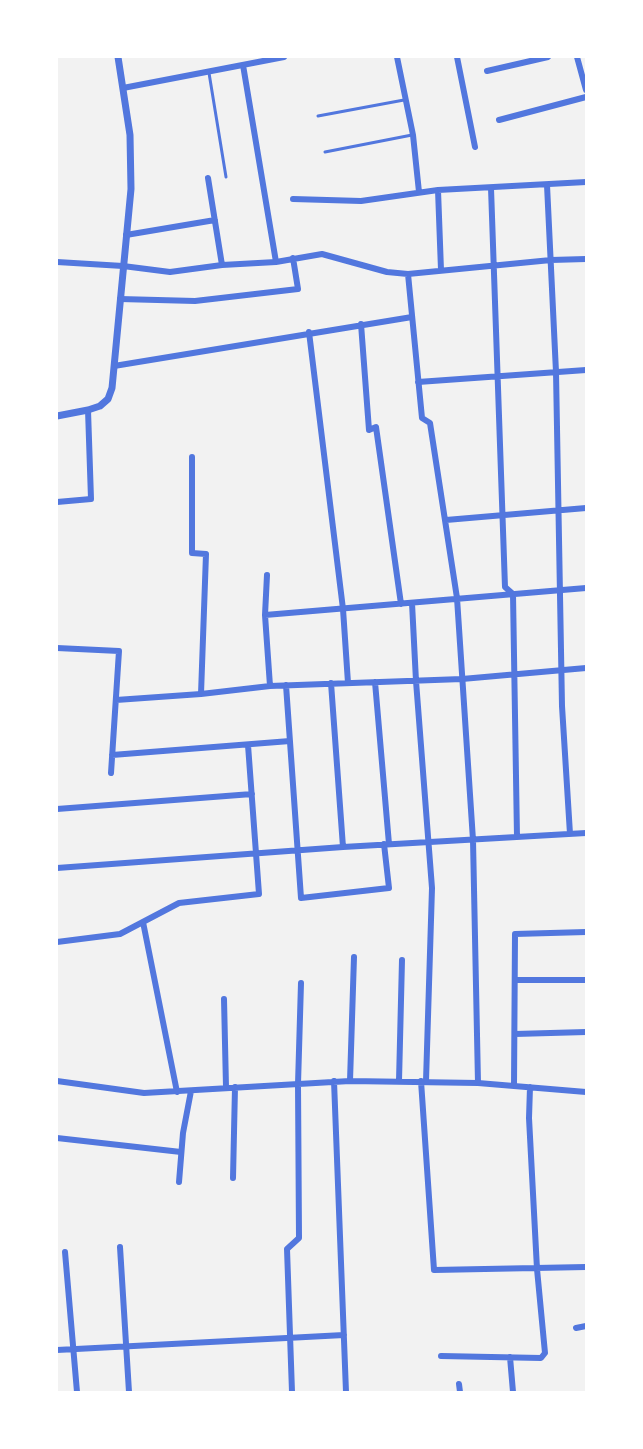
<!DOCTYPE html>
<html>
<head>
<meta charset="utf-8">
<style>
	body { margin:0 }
	#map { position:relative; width:643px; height:1449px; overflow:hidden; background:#f2f2f2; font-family:"Sofia Sans Condensed",sans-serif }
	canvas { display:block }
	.frame { position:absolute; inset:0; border:58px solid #fff; pointer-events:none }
</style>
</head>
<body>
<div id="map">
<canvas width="643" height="1449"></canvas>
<div class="frame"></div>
</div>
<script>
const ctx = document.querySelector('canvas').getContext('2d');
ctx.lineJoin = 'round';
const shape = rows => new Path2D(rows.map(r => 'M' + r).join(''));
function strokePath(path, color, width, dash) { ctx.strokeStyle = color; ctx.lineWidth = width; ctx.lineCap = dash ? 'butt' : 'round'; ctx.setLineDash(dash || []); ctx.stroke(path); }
const service = shape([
	[209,73,226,177],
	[318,116,404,100],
	[325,152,412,135]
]);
const minor = shape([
	[397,57,413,135,419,192],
	[457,57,475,147],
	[577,57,586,90],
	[243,65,276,262],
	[487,71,548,57],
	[123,88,284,57],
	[499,120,586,97],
	[208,178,222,265],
	[547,185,556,372,562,706,570,834],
	[491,188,505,587,513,594,517,837],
	[438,190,441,270],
	[293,199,361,201,438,190,586,182],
	[126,235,215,220],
	[57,262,123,266,170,272,222,265,276,262,322,254,387,272,408,274,551,260,586,259],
	[408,274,422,418,430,423,457,598,473,840,478,1083],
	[120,299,195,301,298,289,293,258],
	[361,324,369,430,376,427,401,604],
	[309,332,343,609,348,683],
	[114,366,412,317],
	[418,382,586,370],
	[192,457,192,553,206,554,201,694],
	[57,502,91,499,88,410],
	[446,520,586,508],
	[267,575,265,615,270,686],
	[412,603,416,681,432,888,426,1081],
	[265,615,586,588],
	[57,648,119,651,111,773],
	[375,682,389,844],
	[331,683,343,847],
	[286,685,301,898,389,888,384,844],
	[116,700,201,694,270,686,462,679,586,668],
	[112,755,290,741],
	[57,809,252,794],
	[57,868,343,847,586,833],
	[143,922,177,1092],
	[57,942,120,934,179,903,259,894,248,745],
	[515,980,586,980],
	[224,999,226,1087],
	[515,1034,586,1032],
	[57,1081,144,1093,350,1081,478,1083,586,1092],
	[334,1081,346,1392],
	[350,1081,354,957],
	[399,1081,402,960],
	[421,1081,434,1270,586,1267],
	[514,1086,515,934,586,932],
	[57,1138,181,1152],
	[233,1178,235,1087],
	[179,1182,183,1133,191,1091],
	[120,1247,129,1392],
	[65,1252,77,1392],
	[576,1328,586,1326],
	[57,1350,344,1335],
	[441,1356,541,1358,545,1353,537,1269,529,1118,530,1087],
	[510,1357,513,1392],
	[459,1384,460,1392],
	[292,1392,287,1249,299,1238,298,1084,301,983]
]);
const tertiary = shape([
	[57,416,88,410,100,406,108,399,112,388,131,189,130,135,118,57]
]);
strokePath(service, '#5277de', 3);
strokePath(minor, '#5277de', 6);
strokePath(tertiary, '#5277de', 7);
</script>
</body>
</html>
